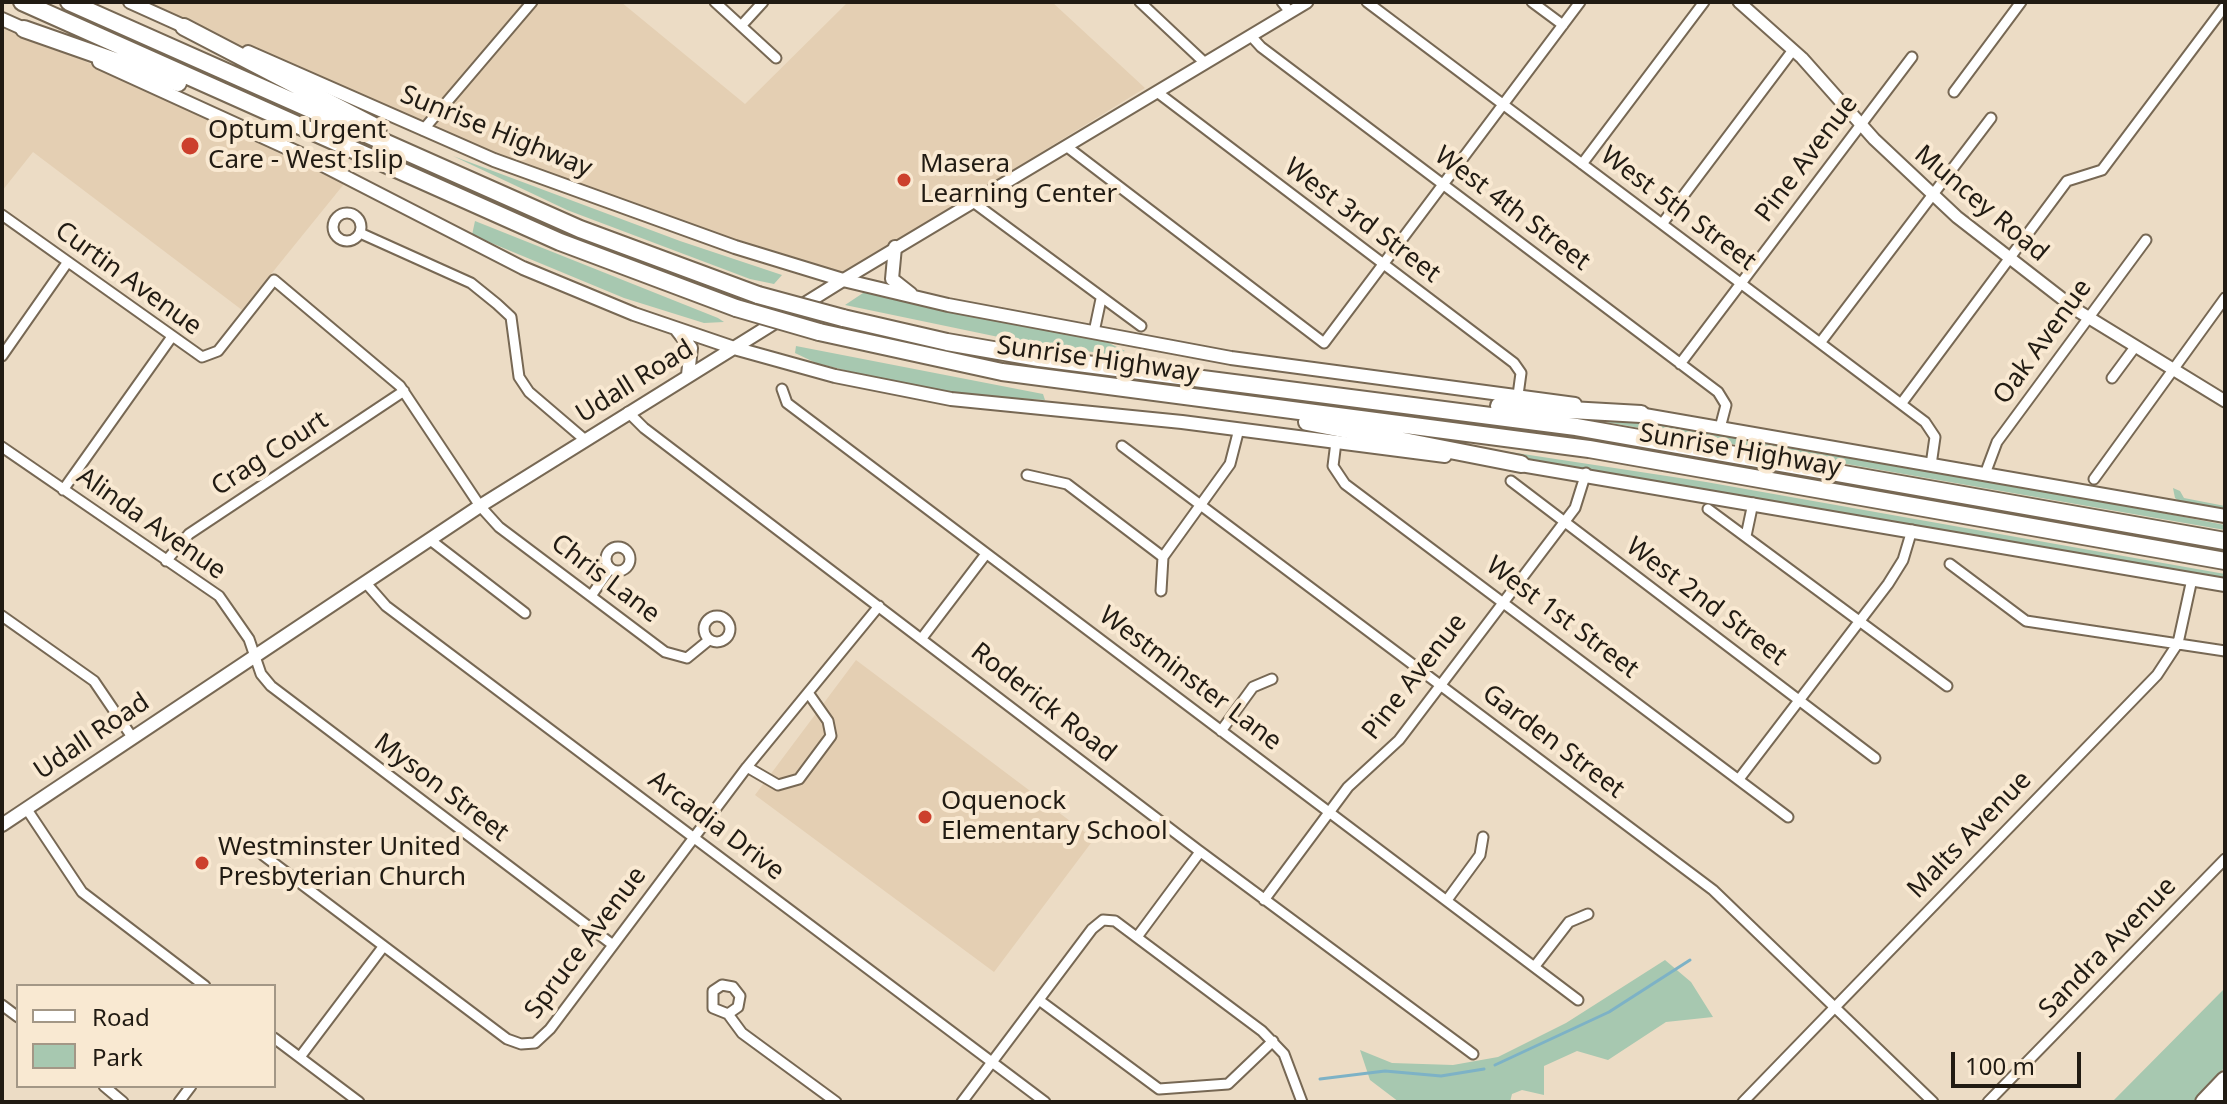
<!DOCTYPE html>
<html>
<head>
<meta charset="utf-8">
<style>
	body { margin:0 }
	#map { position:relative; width:2227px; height:1104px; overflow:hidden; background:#ecdcc5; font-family:"Noto Sans",sans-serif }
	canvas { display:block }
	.frame { position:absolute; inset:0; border:4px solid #211b13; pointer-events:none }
	.legend { position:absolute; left:16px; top:984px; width:260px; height:104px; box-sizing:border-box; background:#f9e9d2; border:2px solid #a39786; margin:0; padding:10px 14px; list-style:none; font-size:24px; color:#211b13 }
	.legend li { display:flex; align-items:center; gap:16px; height:40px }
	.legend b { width:40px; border:2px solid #a39786 }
	.scale { position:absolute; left:1951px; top:1052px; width:130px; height:36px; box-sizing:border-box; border:4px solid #211b13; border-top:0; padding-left:10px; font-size:24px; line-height:28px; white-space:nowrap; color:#211b13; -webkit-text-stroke:6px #f9e9d2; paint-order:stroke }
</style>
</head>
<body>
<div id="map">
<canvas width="2227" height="1104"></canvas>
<div class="frame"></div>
<ul class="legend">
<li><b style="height:10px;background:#fff"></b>Road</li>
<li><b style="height:22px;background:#a7c8b0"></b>Park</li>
</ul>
<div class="scale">100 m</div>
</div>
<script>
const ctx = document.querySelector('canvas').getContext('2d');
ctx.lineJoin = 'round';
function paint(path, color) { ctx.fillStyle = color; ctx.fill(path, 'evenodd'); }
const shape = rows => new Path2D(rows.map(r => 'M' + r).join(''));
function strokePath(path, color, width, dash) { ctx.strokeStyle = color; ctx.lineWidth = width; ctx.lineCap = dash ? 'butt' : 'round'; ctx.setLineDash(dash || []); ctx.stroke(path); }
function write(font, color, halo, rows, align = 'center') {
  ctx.font = font + ' "Noto Sans",sans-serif'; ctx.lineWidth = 8; ctx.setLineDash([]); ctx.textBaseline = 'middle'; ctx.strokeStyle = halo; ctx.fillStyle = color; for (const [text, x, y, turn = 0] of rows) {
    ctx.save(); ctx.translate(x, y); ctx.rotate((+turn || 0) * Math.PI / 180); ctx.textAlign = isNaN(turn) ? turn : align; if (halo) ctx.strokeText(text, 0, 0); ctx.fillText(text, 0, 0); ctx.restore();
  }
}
const built = shape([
	[145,2,621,2,745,104,848,2,1052,2,1145,88,890,246,831,278,440,137],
	[2,22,344,184,242,310,33,152,2,191],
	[856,660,1094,839,994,972,755,795]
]);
const green = shape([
	[453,156,680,241,782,275,774,284,750,279,567,210],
	[475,221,718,318,724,322,704,323,624,298,472,235],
	[866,291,1109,343,1125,351,1109,354,1037,345,845,305],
	[796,346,1043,394,1045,400,937,393,816,363,795,353],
	[1588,419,1650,422,2077,496,2225,525,2225,530],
	[1451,443,1706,482,2225,574,2225,580,1487,455],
	[2173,488,2180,491,2184,498,2225,506,2225,510,2180,502,2175,498],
	[1665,960,1691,982,1713,1017,1666,1022,1608,1060,1577,1051,1544,1066,1544,1095,1522,1090,1512,1094,1510,1102,1399,1102,1370,1080,1360,1050,1392,1063,1453,1065,1498,1057,1566,1023],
	[2225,988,2225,1067,2193,1102,2112,1102]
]);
const stream = shape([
	[1495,1065,1609,1012,1690,960],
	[1320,1079,1385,1071,1441,1076,1484,1069]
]);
const minor = shape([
	[715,2,776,58],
	[1140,2,1205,63],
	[1282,2,1290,12],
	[1367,2,1925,422,1935,437,1931,465],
	[1532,2,1563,25],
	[741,26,763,2],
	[1251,36,1261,47,1718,392,1726,405,1720,428],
	[1157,92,1514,363,1521,373,1518,395],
	[1954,92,2021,2],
	[423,130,532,2],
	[1066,146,1324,343,1580,2],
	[1582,164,1704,2],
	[973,202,1141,326],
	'333 227a14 14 0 1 1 28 0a14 14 0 1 1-28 0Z',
	[2,215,202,357,218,351,274,280,400,386,480,506,499,527,665,652,687,658,709,640],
	[1662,224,1793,50],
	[360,233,471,283,497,304,511,317,519,377,529,392,584,439],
	[1094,332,1101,299],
	[1820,343,1991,118],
	[2,356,67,263],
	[1680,364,1912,57],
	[2112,378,2135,347],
	[782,389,787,403,1578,1000],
	[1901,404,2067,181,2102,170,2225,6],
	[628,412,644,428,1198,850,1473,1054],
	[1336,442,1333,466,1345,484,1788,817],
	[1122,446,1713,890,1933,1102],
	[2,447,219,596,249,639,261,674,271,686,613,945],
	[1985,474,1997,442,2146,240],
	[1027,475,1067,484,1163,557],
	[2094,479,2225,298],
	[1511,481,1875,758],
	[63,490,171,338],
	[1708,509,1947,686],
	[1746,536,1753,503],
	[429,539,525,613],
	'606 559a12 12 0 1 1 24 0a12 12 0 1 1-24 0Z',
	[1163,557,1230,464,1239,429],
	[166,561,189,534,404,391],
	[1950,564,2026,621,2225,651],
	[365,582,386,606,1045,1102],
	[1161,591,1163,557],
	[591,596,610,569],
	'704 629a13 13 0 1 1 26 0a13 13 0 1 1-26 0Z',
	[2,616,94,681,132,737],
	[922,638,986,554],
	[1221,731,1253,687,1272,679],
	[747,767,778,785,799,779,831,736,828,721,809,694],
	[1739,779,1888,584,1903,560,1912,530],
	[26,808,82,892,205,986],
	[263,855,507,1039,521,1044,535,1043,550,1029,747,767,879,606],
	[1264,900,1348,787,1399,740,1575,508,1586,473],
	[1447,900,1480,855,1483,837],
	[1137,937,1200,852],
	[1535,966,1569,922,1588,914],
	[1039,1000,1159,1089,1228,1084,1273,1041],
	[2,1005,18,1017],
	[728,1014,738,1007,740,996,733,987,722,985,713,991,713,1008,728,1014,742,1033,836,1102],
	[274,1038,359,1102],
	[300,1057,383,947],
	[104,1086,123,1102],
	[179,1102,191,1086],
	[962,1102,1092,929,1103,920,1115,921,1262,1031,1284,1054,1302,1102],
	[1743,1102,2157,675,2178,643,2192,579],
	[1988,1102,2225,859]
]);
const tertiary = shape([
	[1739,2,1802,58,1874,139,1957,217,2078,311,2225,401],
	[843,280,1307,2]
]);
const secondary = shape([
	[130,2,190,29],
	[2,19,31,32],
	[248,52,494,160,735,247,843,280,948,305,1231,358,1575,404],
	[99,62,305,156,523,268,634,314,734,348,835,376,951,399,1182,422,1445,456],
	[895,247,892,279,911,294],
	[677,330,691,348,688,375],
	[1633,413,2225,516],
	[1515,464,2225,585],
	[2,825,480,506,843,280]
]);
const motorway = shape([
	[22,2,560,242,736,308],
	[69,2,580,229,758,295],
	[184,27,378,128],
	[24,29,178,83],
	[843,318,947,342,1039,358,1576,427,2225,541],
	[819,332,1002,372,1589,449,2225,561],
	[1499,406,1641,414],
	[1307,422,1521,464],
	[2204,1102,2225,1080],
	[2222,1102,2225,1099]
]);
const motorwayBridge = shape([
	[758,295,843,318],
	[736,308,819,332]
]);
const markers = [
	[190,146,10,"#cc402d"],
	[904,180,8,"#cc402d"],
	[925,817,8,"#cc402d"],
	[202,863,8,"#cc402d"]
];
const poiNames = [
	["Optum Urgent",208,131],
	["Care - West Islip",208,161],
	["Masera",920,165],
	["Learning Center",920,195],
	["Oquenock",941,802],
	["Elementary School",941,832],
	["Westminster United",218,848],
	["Presbyterian Church",218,878]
];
const streetNames = [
	["Sunrise Highway",496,132,22],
	["Pine Avenue",1807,159,-53],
	["Muncey Road",1981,204,40],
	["West 4th Street",1512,209,37],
	["West 5th Street",1678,209,37],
	["West 3rd Street",1362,221,37],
	["Curtin Avenue",128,279,36],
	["Oak Avenue",2043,342,-54],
	["Sunrise Highway",1098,360,8],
	["Udall Road",635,382,-32],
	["Sunrise Highway",1740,451,10],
	["Crag Court",270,454,-33],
	["Alinda Avenue",151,524,35],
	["Chris Lane",605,579,37],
	["West 2nd Street",1706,602,37],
	["West 1st Street",1562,618,37],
	["Pine Avenue",1415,677,-52],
	["Westminster Lane",1190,679,37],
	["Roderick Road",1043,703,38],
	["Udall Road",92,737,-34],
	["Garden Street",1553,742,37],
	["Myson Street",441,788,37],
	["Arcadia Drive",716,826,37],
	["Malts Avenue",1970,835,-46],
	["Spruce Avenue",586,943,-53],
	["Sandra Avenue",2108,948,-46]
];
paint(built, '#e4cfb3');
paint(green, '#a7c8b0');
strokePath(stream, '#7db2c6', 3);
strokePath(minor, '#776854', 13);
strokePath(tertiary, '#776854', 15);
strokePath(secondary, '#776854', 16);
strokePath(motorway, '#776854', 20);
strokePath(minor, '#fff', 9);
strokePath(tertiary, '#fff', 11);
strokePath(secondary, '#fff', 12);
strokePath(motorway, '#fff', 16);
strokePath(motorwayBridge, '#776854', 20, []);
strokePath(motorwayBridge, '#fff', 16);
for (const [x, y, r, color] of markers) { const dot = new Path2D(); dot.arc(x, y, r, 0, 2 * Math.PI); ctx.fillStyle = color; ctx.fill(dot); strokePath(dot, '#f9e9d2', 3); }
write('26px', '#211b13', '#f9e9d2', poiNames, 'left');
write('26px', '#211b13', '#f9e9d2', streetNames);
</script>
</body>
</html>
